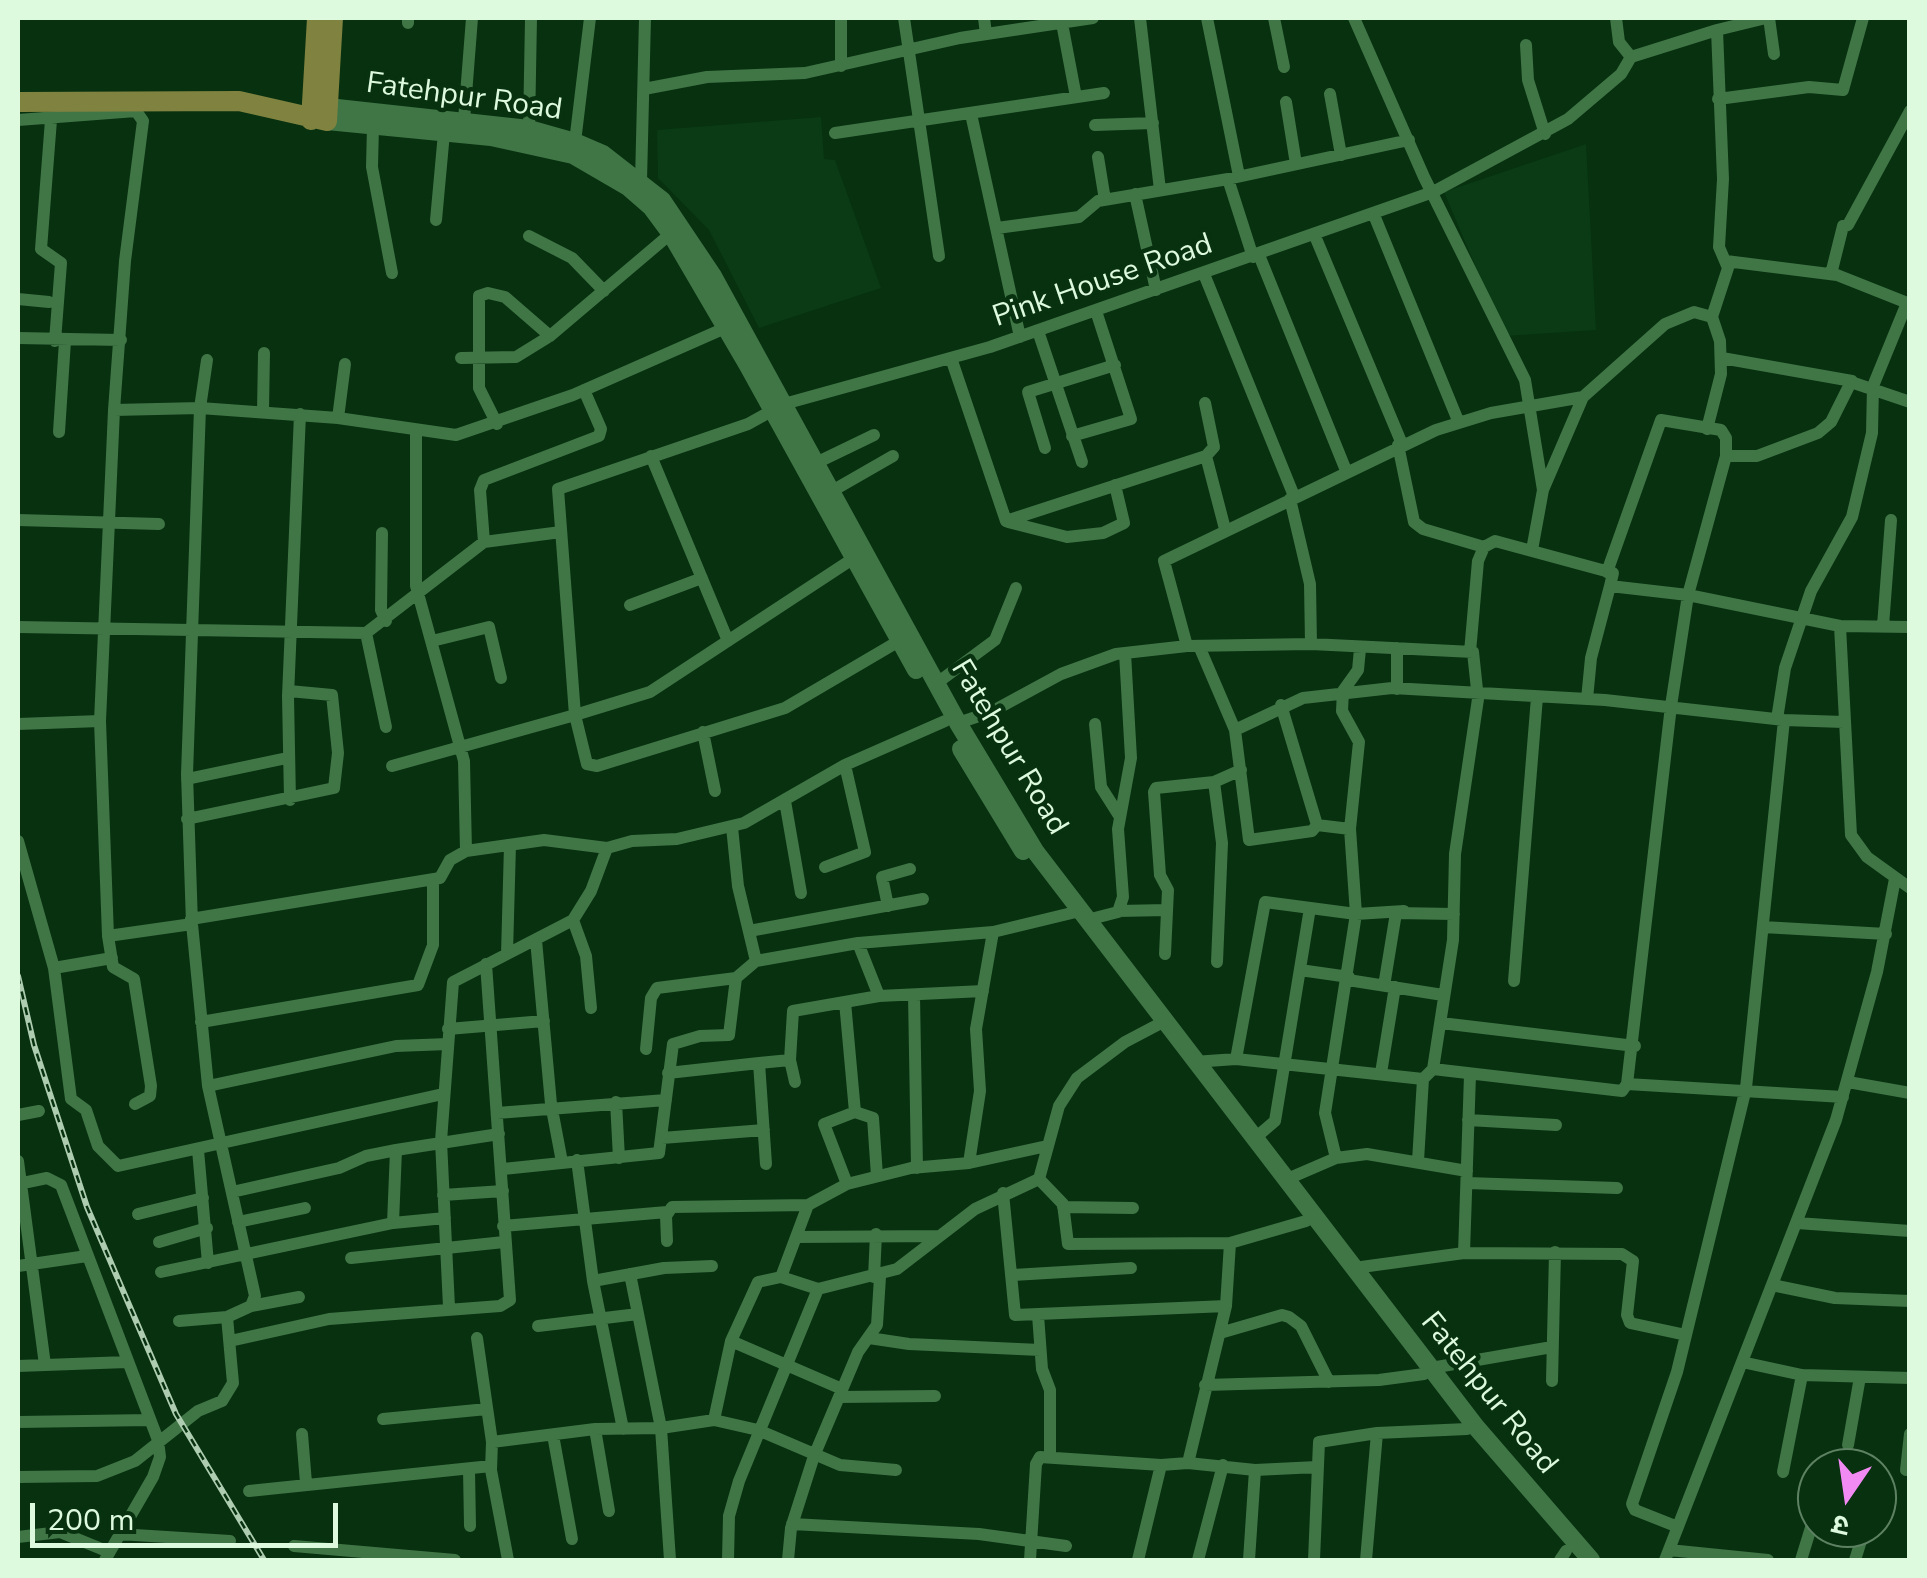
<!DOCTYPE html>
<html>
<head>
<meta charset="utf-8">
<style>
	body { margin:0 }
	#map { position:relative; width:1927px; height:1578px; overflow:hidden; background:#07310f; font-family:"Nunito Sans","Noto Sans Devanagari",sans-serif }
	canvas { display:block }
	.frame { position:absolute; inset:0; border:20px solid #ddf9de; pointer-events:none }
	.north { position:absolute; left:1797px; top:1448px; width:100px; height:100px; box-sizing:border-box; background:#07310f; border:2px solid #5d8162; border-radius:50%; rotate:193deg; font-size:28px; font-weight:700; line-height:40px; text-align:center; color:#ddf9de }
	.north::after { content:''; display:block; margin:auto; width:35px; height:45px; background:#f28af3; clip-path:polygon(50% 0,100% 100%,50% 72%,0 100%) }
	.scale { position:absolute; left:30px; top:1503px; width:308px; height:45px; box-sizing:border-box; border:5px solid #ddf9de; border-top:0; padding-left:12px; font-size:30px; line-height:35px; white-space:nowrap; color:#ddf9de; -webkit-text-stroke:8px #07310f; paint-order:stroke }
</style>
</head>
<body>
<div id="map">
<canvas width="1927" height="1578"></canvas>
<div class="frame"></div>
<div class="north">उ</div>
<div class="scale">200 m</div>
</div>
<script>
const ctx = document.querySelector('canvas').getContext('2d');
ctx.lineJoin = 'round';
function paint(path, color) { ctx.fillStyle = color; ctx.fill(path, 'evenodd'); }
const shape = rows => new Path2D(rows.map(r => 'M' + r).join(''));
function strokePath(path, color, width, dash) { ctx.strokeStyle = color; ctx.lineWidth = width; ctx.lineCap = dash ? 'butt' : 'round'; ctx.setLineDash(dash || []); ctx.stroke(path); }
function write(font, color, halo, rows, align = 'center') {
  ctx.font = font + ' "Nunito Sans",sans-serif'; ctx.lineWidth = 9; ctx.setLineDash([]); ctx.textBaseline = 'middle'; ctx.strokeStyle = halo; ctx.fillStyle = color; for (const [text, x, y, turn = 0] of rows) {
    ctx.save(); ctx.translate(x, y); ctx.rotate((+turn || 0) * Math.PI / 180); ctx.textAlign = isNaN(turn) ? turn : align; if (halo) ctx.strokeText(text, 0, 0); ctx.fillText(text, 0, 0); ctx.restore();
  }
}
const built = shape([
	[821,117,824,159,835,160,881,288,759,328,709,230,658,178,657,130],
	[1586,144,1596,330,1505,336,1444,192]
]);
const street = shape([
	[408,18,408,23],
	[841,18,841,66],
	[904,18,939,256],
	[984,18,986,34],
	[1061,18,1076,97],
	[1140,18,1160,190],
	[1207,18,1239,176],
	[1274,18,1284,67],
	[1354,18,1424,177,1525,380,1543,490],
	[1616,18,1619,42,1631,57],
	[1769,18,1774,54],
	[1717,30,1766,18],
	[1526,45,1528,80,1545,134],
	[644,89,707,77,805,73,960,38,1093,18],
	[1330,94,1341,155],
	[1718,99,1809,87,1843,90,1863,18],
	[1286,102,1296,164],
	[971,114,1020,337],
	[18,120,136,111,143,121,125,261,114,410,100,721,108,936,113,967,134,979,151,1086,150,1096,135,1104],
	[51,120,41,249,61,263,55,341],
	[464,120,472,18],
	[1095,125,1153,123],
	[373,126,372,167,392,273],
	[529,129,531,18],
	[835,133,1104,93],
	[575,142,590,18],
	[1098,157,1105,200],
	[1228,179,1253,257],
	[641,181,645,18],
	[1135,194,1156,290],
	[1374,215,1459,423],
	[436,220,444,133],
	[997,228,1079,217,1098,201,1228,179,1409,140],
	[529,236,572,258,604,291],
	[1315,236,1402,444],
	[1259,255,1347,473],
	[1726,261,1837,275,1910,304],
	[1204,274,1294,496],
	[1831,274,1843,226,1848,225,1910,111],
	[18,299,49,302],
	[1038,331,1082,462],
	[18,338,121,340],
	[461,358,516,357,550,336,675,230],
	[951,358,1006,521],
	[1722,358,1852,381],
	[114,410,200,408,207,360],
	[263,411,264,353],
	[338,418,345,364],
	[497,424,479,388,479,296,488,293,505,297,550,336],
	[59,432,65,341],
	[1072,436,1131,419,1096,311],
	[1398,445,1414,522,1423,529,1484,547],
	[1045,448,1028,392,1115,365],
	[651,456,728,641],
	[1206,456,1225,529],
	[1726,456,1757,456,1818,433,1831,422,1851,382,1910,402],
	[816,463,874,435],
	[832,491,893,456],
	[1290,499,1310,584,1311,644],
	[18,520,159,524],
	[1006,521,1206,456,1214,447,1205,403],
	[1008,522,1067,537,1103,533,1124,523,1115,485],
	[382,533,381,610,386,621],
	[484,542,561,532],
	[1532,550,1543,490,1583,397,1665,324,1694,312,1712,317,1720,341,1721,374,1707,429],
	[851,560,650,692,575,715,587,764,597,766,785,708,899,641],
	[630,605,702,578],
	[1840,626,1851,835,1867,857,1910,888],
	[1883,626,1891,520],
	[18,627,366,633,484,542,480,490,484,480,599,436,601,429,584,390],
	[366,633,386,727],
	[432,641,489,627,501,678],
	[1187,646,1164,561,1436,430,1491,413,1583,397],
	[1199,646,1235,730,1303,698,1392,688,1605,700,1784,720,1844,722],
	[1470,652,1478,561,1484,547,1495,541,1613,573,1610,586,1688,595,1840,626,1910,627],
	[937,683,995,640,1016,588],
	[1397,689,1397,648],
	[1587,699,1591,658,1610,586],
	[1281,705,1317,825,1350,829],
	[1777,719,1785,668,1811,591,1852,517,1872,433,1873,386,1907,303],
	[958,723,991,712,1061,674,1116,654,1187,646,1311,644,1473,652,1478,699,1455,854,1453,940,1433,1069,1423,1079,1236,1059,1194,1062],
	[18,724,100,721],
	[1095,724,1101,787,1120,817],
	[1235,730,1249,840,1312,831,1317,825],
	[703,732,715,791],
	[392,766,575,715,558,489,748,424,784,404,990,347,1433,192,1568,119,1621,74,1631,57,1717,30,1723,179,1719,247,1728,268,1712,317],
	[187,779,287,758],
	[290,800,288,696,300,414],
	[785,801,801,893],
	[187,819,334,788,338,753,332,695,289,691],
	[732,827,738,886,756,961],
	[18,841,54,968,71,1099,86,1110,98,1146,118,1166,443,1094],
	[466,851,544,840,607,848],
	[825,867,865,852,845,765],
	[888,906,882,877,910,869],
	[1118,911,1167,910],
	[191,919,440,878,450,860,466,851,464,761,416,586,416,430],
	[573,920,586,956,591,1008],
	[1087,920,1118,912,1123,897,1118,829,1131,758,1125,653],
	[1763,927,1886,934],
	[749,931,923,899],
	[108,936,192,924],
	[536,940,551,1104,562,1162],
	[858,943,879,996],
	[507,954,510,845],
	[1165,954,1168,890,1160,875,1154,792,1156,788,1214,782],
	[1217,962,1222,843,1214,782,1241,770],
	[54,968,112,958],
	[1300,970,1349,977],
	[1348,980,1443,995],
	[1514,981,1537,697],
	[1384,986,1396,913,1454,914],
	[914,995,917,1168],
	[845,1002,855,1112],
	[201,1022,418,985,433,945,433,879],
	[1441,1023,1635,1046],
	[448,1029,544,1021],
	[646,1049,651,998,657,988,736,978],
	[1236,1059,1265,902,1356,914,1404,911],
	[790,1060,795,1082],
	[1433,1069,1622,1091,1627,1084,1671,706,1688,595,1726,456,1726,438,1721,430,1661,420,1607,572],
	[668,1073,759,1063],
	[1381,1073,1395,987],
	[1848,1082,1910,1093],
	[1627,1084,1843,1097],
	[208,1086,396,1046,448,1044],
	[616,1102,619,1158],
	[497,1113,666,1100],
	[18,1115,39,1111],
	[1468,1120,1556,1125],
	[662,1138,764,1130],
	[1254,1139,1275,1121,1310,908],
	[198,1150,208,1263],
	[1336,1158,1325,1113,1356,914,1350,829,1359,742,1342,711,1343,691,1358,670,1360,649],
	[577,1160,593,1281,623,1429],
	[18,1161,45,1365],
	[1418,1161,1423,1079],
	[969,1163,1047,1146],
	[766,1164,759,1063,790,1060,793,1011,879,996,983,991],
	[503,1169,659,1153,673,1044,700,1036,729,1035,736,978,756,961,858,943,993,932],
	[1039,1179,1063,1204,1068,1244,1230,1243],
	[1285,1180,1336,1158,1367,1154,1467,1171],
	[1467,1183,1617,1188],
	[18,1184,47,1178,61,1185,158,1440,160,1457,153,1477,105,1560],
	[847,1184,824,1124,855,1112,873,1118,877,1176],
	[232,1192,339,1168,366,1156,396,1150],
	[1003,1193,1015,1315,1226,1306],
	[443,1195,503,1191],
	[1063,1207,1133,1208],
	[138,1214,203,1198],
	[238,1222,305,1208],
	[393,1223,445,1218],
	[1797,1223,1910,1231],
	[503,1226,667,1212],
	[796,1237,940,1236],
	[667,1241,666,1216,672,1207,808,1205],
	[159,1242,207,1228],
	[1464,1253,1470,1075],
	[351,1258,504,1242],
	[18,1266,87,1256],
	[1354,1268,1464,1253,1622,1254,1633,1261,1627,1315,1630,1323,1686,1335],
	[161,1272,393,1223,396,1150,499,1134],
	[1013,1275,1131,1268],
	[781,1277,818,1289],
	[874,1277,876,1234],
	[593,1281,664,1268,712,1266],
	[1772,1285,1835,1298,1910,1301],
	[251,1306,299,1297],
	[449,1307,441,1141,453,982,573,920,591,891,607,848,632,841,677,839,744,823,845,765,945,721],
	[1038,1315,1042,1369,1050,1390,1050,1455],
	[179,1321,227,1317],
	[538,1326,638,1314],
	[1220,1333,1282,1315,1289,1317,1301,1326,1329,1382],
	[477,1338,492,1442,491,1470,508,1560],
	[869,1338,909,1344,1040,1350],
	[230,1341,329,1319,500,1306,510,1300,486,964],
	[731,1341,842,1389],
	[1742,1362,1802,1375,1910,1378],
	[18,1366,127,1362],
	[1431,1368,1552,1347],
	[1552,1381,1555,1252],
	[1205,1385,1379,1380,1424,1374],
	[839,1397,935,1396],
	[383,1419,487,1409],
	[714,1420,758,1430,840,1465,896,1470],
	[18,1422,150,1420],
	[595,1429,609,1511],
	[302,1434,306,1483],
	[553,1435,572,1539],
	[492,1442,595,1429,661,1428,630,1274],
	[1848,1445,1860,1377],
	[1188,1463,1255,1470,1249,1560],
	[469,1470,470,1526],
	[1255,1470,1317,1467],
	[1906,1470,1910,1434],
	[1783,1472,1802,1375],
	[18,1477,97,1476,135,1461,198,1411,222,1401,233,1383,227,1317,251,1306,255,1296,208,1086,192,924,187,774,200,408,338,418,456,435,573,395,732,325],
	[249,1491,491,1466],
	[792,1524,979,1534,1066,1546],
	[1678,1527,1635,1510,1632,1504,1677,1372,1746,1088,1784,720],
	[119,1534,230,1541],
	[18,1537,60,1532,109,1552],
	[294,1546,455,1560],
	[1669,1550,1768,1560],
	[670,1560,661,1428,714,1420,731,1341,758,1282,781,1277,808,1205,847,1184,911,1168,969,1163,980,1091,976,1029,993,932,1080,911],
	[728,1560,729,1516,739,1481,818,1289,897,1269,975,1209,1039,1179,1059,1106,1077,1078,1125,1042,1163,1022],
	[788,1560,791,1528,814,1456,858,1352,877,1325,880,1277],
	[1030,1560,1036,1464,1040,1457,1161,1465],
	[1138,1560,1161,1465,1188,1463,1226,1306,1230,1243,1306,1221],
	[1198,1560,1223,1465],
	[1314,1560,1319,1442,1377,1433,1467,1429],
	[1366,1560,1377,1433],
	[1560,1560,1566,1551],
	[1665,1560,1836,1120,1877,972,1895,879],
	[1801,1560,1817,1508],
	[1855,1560,1865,1528]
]);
const secondary = shape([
	[328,107,529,129,575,142,603,154,662,200,713,276,958,723,1035,851,1476,1427,1591,1560],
	[327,121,491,137,573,155,628,187,651,207,671,234,747,364,916,670],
	[961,749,1023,851]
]);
const primary = shape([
	[18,102,239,101,327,121,333,18],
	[311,120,317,18]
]);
const rail = shape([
	[18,976,34,1045,87,1207,176,1414,264,1560]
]);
const streetNames = [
	["Fatehpur Road",464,98,8],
	["Pink House Road",1103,282,-19],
	["Fatehpur Road",1008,748,59],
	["Fatehpur Road",1488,1394,51]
];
paint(built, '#0a3b15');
strokePath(street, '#407546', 12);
strokePath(secondary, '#407546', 18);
strokePath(primary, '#808240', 20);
strokePath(rail, '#adccb0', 6);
strokePath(rail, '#07310f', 2.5, [8]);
write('30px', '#ddf9de', '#07310f', streetNames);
</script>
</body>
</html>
